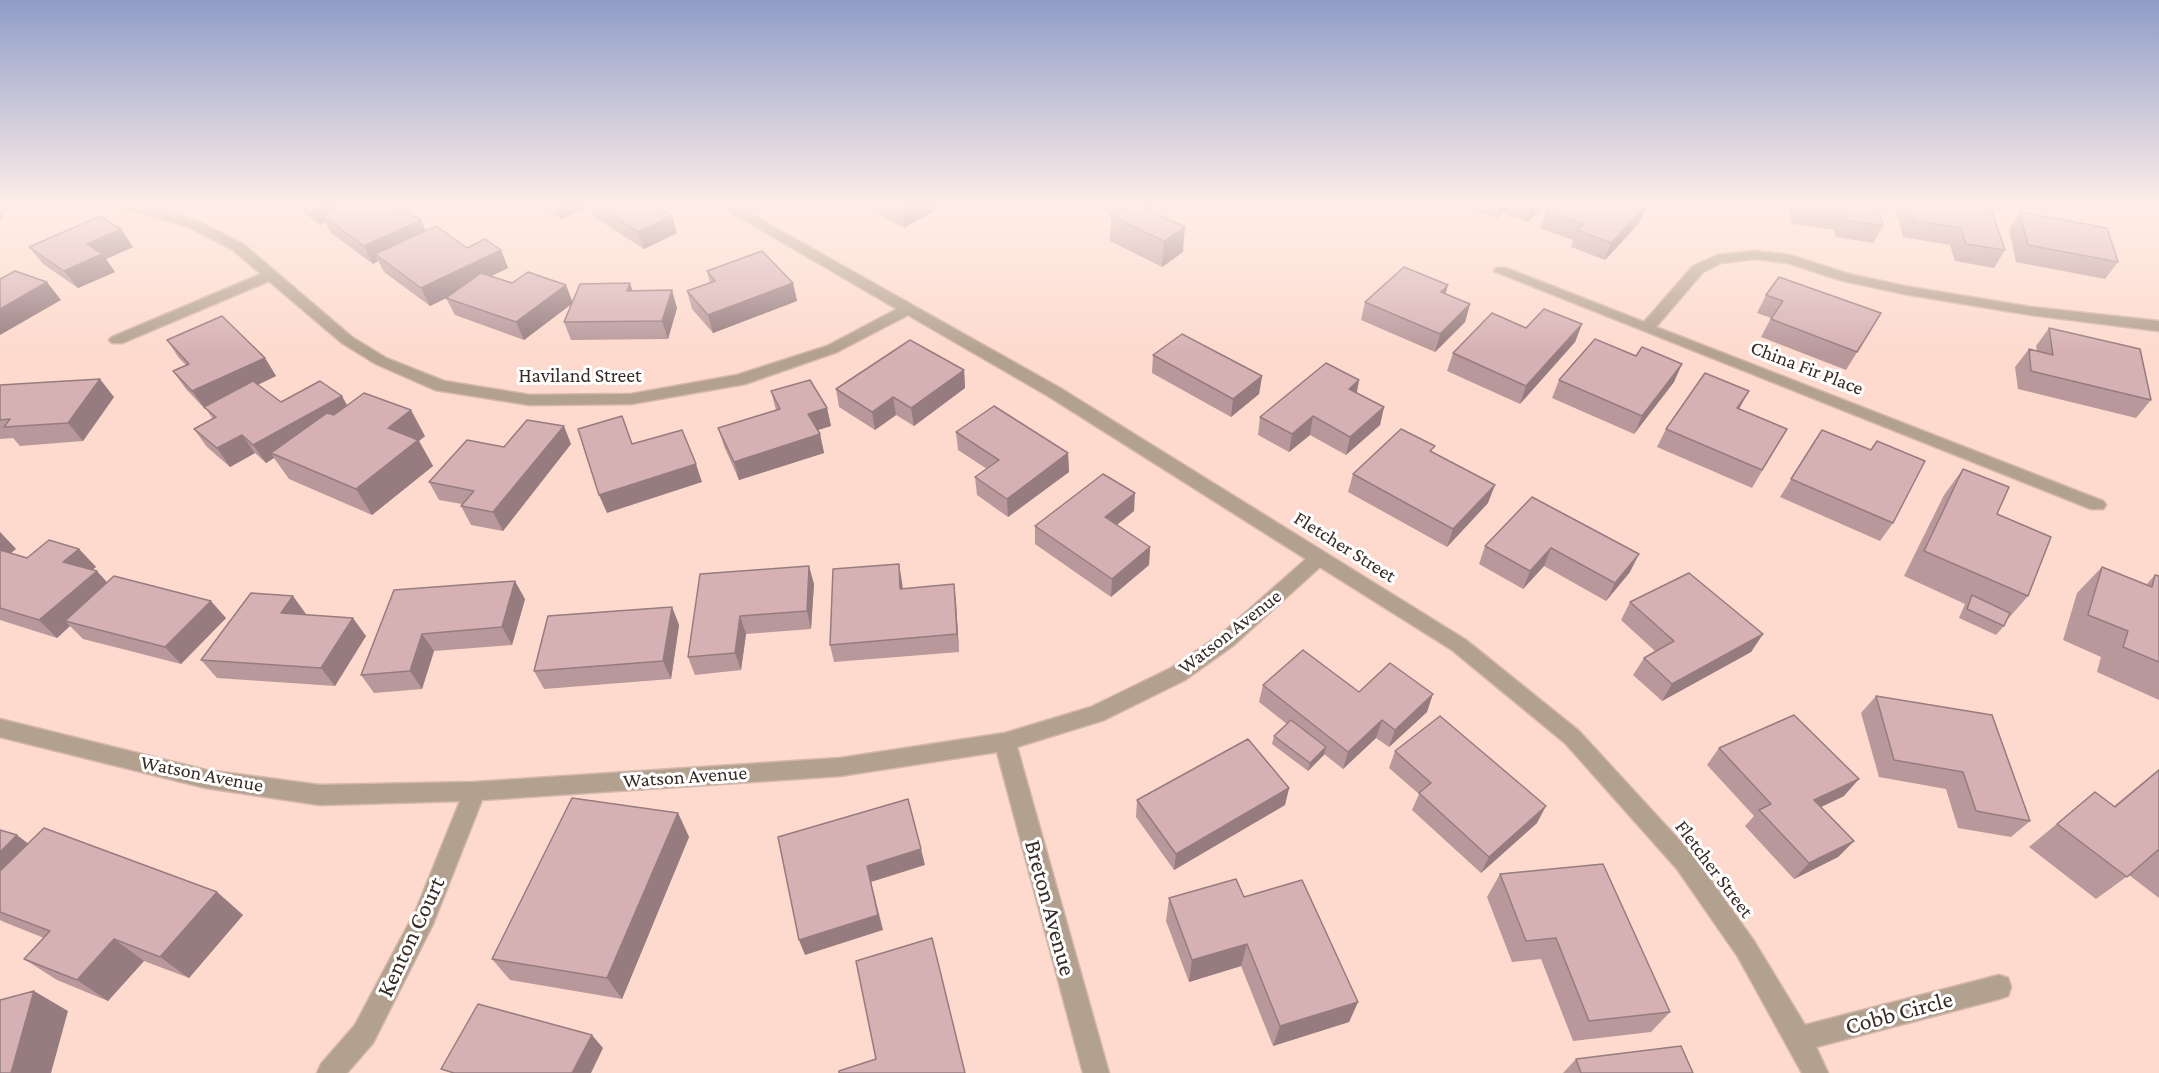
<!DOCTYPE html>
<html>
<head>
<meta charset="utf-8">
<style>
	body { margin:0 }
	canvas { display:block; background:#fddacd }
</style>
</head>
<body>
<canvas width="2159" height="1073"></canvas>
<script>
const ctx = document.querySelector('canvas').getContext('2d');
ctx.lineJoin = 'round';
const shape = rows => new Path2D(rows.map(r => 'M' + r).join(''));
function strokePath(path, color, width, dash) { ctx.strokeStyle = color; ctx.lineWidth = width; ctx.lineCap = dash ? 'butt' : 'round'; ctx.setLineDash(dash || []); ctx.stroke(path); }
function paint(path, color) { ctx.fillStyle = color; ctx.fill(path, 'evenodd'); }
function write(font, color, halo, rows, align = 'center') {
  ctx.font = font + ' "Crimson Pro",serif'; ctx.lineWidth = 6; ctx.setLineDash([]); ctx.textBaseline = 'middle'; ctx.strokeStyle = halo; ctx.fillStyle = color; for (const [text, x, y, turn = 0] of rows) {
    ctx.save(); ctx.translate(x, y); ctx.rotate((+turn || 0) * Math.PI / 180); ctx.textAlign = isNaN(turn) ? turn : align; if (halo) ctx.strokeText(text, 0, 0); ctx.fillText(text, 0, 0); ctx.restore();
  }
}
const minor = shape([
	[103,203,131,203,149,206,200,222,243,244,352,337,386,358,444,381,530,395,631,394,737,375,827,346,897,309,715,203,731,203,1060,388,1466,640,1579,731,1693,855,1754,941,1805,1025,1999,975,2008,978,2011,987,2008,996,1999,999,1816,1047,1828,1073,1802,1073,1738,957,1677,869,1565,743,1452,650,1320,567,1234,645,1185,680,1104,720,1017,747,1109,1073,1083,1073,997,752,840,776,482,800,433,924,373,1043,347,1073,317,1073,321,1064,355,1025,416,910,460,801,320,805,206,788,0,737,0,719,206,770,320,785,475,782,840,758,1005,733,1091,707,1171,668,1220,635,1306,559,1048,396,908,315,837,352,745,384,631,404,530,405,435,390,376,364,342,343,269,281,122,343,112,343,109,340,112,337,261,274,233,250,190,228,142,213,105,206,103,203],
	[1755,251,1790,255,1849,274,1904,286,2031,307,2159,321,2159,331,2031,315,1904,294,1840,280,1788,263,1755,259,1721,263,1703,272,1656,327,2103,501,2106,505,2103,509,2091,509,1494,271,1496,268,1506,268,1644,322,1693,266,1718,255,1755,251]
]);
const wall = shape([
	[298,203,372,203,388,214,467,248,501,250,508,268,491,276,573,302,633,291,677,308,668,339,571,340,564,322,572,303,524,340,455,315,446,298,430,306,384,272,378,261,373,264,331,233,325,222,320,225,303,212],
	[535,203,651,203,677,233,644,249,594,217,590,206,561,219],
	[860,203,948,203,904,228],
	[1086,203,1162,203,1150,211,1183,252,1162,267,1110,241,1111,216,1113,215],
	[1457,203,1548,203,1527,222,1502,213,1497,218],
	[1789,203,1877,203,1883,226,1873,243,1836,237,1834,230,1792,224],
	[1896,203,1989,203,2005,250,1994,268,1955,261,1950,245,1903,237,1895,205],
	[1546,211,1640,222,1605,260,1571,247,1573,240,1540,228],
	[2020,212,2118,262,2105,279,2016,262,2009,229],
	[121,229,133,247,106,259,115,272,78,288,43,264,29,247],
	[707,271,793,283,797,301,713,333,692,309,687,291,710,283],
	[1448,285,1445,294,1470,304,1465,322,1435,352,1361,320,1365,302],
	[1766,295,1881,313,1846,370,1761,337,1771,318,1757,313],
	[1582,324,1575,342,1520,404,1447,371,1453,353,1526,328],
	[2049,328,2151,400,2136,418,2018,389,2015,367,2029,349,2037,351,2036,346],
	[167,340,265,358,276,376,258,385,281,402,347,405,425,436,419,441,433,466,372,515,289,479,274,458,266,463,255,453,230,467,207,447,194,429,213,419,206,409,205,409,186,389,173,371,186,365,179,358],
	[1153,355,1262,376,1259,394,1231,417,1152,373],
	[964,370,965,388,914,426,896,415,875,430,839,407,836,389],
	[1359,380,1357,393,1384,407,1380,425,1346,455,1310,435,1289,452,1258,435,1260,417],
	[1559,380,1674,382,1634,434,1552,398],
	[0,385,114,397,83,441,20,446,13,438,0,439],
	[771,391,827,408,831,426,817,430,820,434,824,453,739,480,724,446,718,428,776,410],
	[1666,429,1787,429,1752,488,1657,447],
	[1822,430,1893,523,1880,541,1780,497],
	[956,432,1068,453,1069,472,1008,517,977,495,975,477,987,469,958,450],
	[571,444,503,531,471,525,461,506,462,504,439,500,429,482,504,447],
	[1433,453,1488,503,1447,547,1348,492,1353,474],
	[1963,469,1997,514,2028,596,2007,620,2004,626,1996,635,1959,618,1965,604,1904,576,1944,495],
	[1532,497,1630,572,1606,601,1544,566,1523,589,1479,564,1485,546],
	[1134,511,1117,525,1150,547,1149,565,1111,597,1035,544,1035,526],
	[0,532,16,549,11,553,27,558,79,549,96,567,92,570,107,582,226,618,181,664,83,639,70,626,57,638,0,620],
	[2102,567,2146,585,2155,575,2159,576,2159,700,2097,672,2101,657,2063,640,2077,593],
	[700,574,814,584,811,629,746,634,741,670,695,675,688,657],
	[902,582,903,588,956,602,959,652,834,662,830,645],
	[394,590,525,599,512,645,434,651,422,689,374,693,361,675],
	[1630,602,1763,634,1751,652,1662,701,1633,675,1644,658,1655,651,1621,620],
	[672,607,679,625,671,679,544,689,534,671],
	[306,614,306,615,366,636,335,686,217,678,201,660],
	[1263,685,1359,692,1427,712,1389,747,1376,738,1343,769,1324,754,1308,771,1272,744,1274,736,1287,724,1259,702],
	[1876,696,2030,821,2011,837,1958,828,1946,789,1879,777,1861,713],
	[1719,748,1844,796,1821,807,1854,841,1838,857,1794,879,1745,826,1754,816,1707,765],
	[1395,751,1537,823,1481,873,1412,810,1419,794,1389,768],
	[2159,769,2159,898,2129,875,2096,899,2029,847,2095,792,2114,806],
	[1289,788,1285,805,1174,870,1136,817,1137,800],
	[678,813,689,837,622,999,510,980,492,959],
	[0,830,28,844,217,892,243,915,189,978,144,961,108,1001,57,980,24,959,44,938,4,922,0,920],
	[1500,874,1670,1012,1651,1032,1573,1041,1541,959,1512,962,1487,897],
	[1244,897,1358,1002,1349,1022,1273,1046,1241,966,1189,982,1166,921,1169,898],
	[1576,1059,1693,1073,1563,1073]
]);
const shadedWall = shape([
	[321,203,360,203,322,215,325,222,320,225,311,207],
	[555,203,589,203,590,206,561,219],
	[901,203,948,203,904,228],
	[1131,203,1162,203,1131,223],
	[1501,203,1505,203,1502,213,1497,218],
	[1535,203,1548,203,1527,222,1533,205],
	[1647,204,1640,222,1605,260,1611,243],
	[0,213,4,218,0,220],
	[672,216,677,233,644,249,638,232],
	[421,220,429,238,375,254,378,261,373,264,364,246],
	[1185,227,1183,252,1162,267,1164,241],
	[121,229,133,247,106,259,115,272,78,288,64,271,87,244],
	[501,250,508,268,430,306,421,288],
	[47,282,61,300,0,335,0,309],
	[630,283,636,301,627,291],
	[793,283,797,301,713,333,708,315],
	[566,285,573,303,524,340,516,322],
	[1448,285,1443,303,1441,292],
	[672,290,677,308,668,339,662,321],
	[1470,304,1465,322,1435,352,1440,334],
	[1582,324,1575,342,1520,404,1526,386],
	[265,358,276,376,205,409,192,391],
	[1682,364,1674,382,1634,434,1642,416],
	[964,370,965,388,914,426,911,408],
	[1262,376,1259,394,1231,417,1233,399],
	[100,379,114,397,83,441,68,423],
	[1359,380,1355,399,1349,389],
	[1749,391,1739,409,1737,408],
	[342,396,352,414,271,453,274,458,266,463,253,445],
	[893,397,896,415,875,430,872,412],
	[1384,407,1380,425,1346,455,1350,437],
	[827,408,831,426,812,432,808,414],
	[411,410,425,436,419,441,433,466,372,515,356,489,388,428],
	[1313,416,1310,435,1289,452,1292,434],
	[564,426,571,444,503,531,493,512],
	[820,434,824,453,739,480,734,462],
	[242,435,255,453,230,467,217,448],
	[1068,453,1069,472,1008,517,1007,499],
	[696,464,702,482,607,513,599,495],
	[1495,485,1488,503,1447,547,1453,529],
	[1135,493,1134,511,1104,535,1105,517],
	[0,532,16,549,0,561],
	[1150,547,1149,565,1111,597,1112,579],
	[1551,548,1544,566,1523,589,1530,571],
	[79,549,96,567,80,580,63,562],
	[1639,554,1630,572,1606,601,1615,583],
	[899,564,902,582,903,606,900,589],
	[809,566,814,584,811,629,807,611],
	[97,571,113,589,65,621,70,626,57,638,39,620],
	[515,581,525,599,512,645,502,627],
	[954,584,956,602,959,652,957,634],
	[293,596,306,614,295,631,281,613],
	[211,601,226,618,181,664,165,647],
	[672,607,679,625,671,679,663,661],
	[740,616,746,634,741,670,735,653],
	[353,618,366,636,335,686,321,668],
	[422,634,434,651,422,689,410,671],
	[1763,634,1751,652,1662,701,1672,684],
	[1433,694,1427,712,1389,747,1395,730],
	[1382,720,1376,738,1343,769,1348,752],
	[1326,747,1324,755,1308,771,1310,763],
	[1859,779,1844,796,1800,817,1814,800],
	[1289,788,1285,805,1174,870,1176,854],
	[1546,806,1537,823,1481,873,1489,857],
	[678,813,689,837,622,999,607,978],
	[17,835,38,851,0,891,0,852],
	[1854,841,1838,857,1794,879,1809,863],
	[921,849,925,865,871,882,883,930,805,955,799,940,867,866],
	[217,892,243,915,189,978,160,957],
	[114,939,144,961,108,1001,77,980],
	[1247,944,1241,966,1189,982,1192,960],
	[34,991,68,1011,51,1073,11,1073],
	[1358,1002,1349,1022,1273,1046,1280,1026],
	[592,1035,603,1048,591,1073,572,1073]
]);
const building = shape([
	[305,203,321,203,311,207,305,203],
	[351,203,372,203,388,214,401,208,421,220,364,246,322,215,351,203],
	[594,203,651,203,672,216,638,232,594,203],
	[1133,203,1134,203,1185,227,1164,241,1111,216,1133,203],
	[1554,203,1643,203,1647,204,1611,243,1577,230,1583,224,1546,211,1554,203],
	[1801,203,1877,203,1883,226,1846,220,1844,213,1801,206,1801,203],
	[1909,203,1989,203,2005,250,1966,244,1961,228,1913,220,1909,203],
	[2020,212,2107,228,2118,262,2028,245,2020,212],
	[100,216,121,229,87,244,102,254,64,271,29,247,100,216],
	[436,226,467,248,485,239,501,250,421,288,375,254,436,226],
	[762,251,793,283,708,315,687,291,715,281,707,271,762,251],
	[1404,267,1448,285,1441,292,1470,304,1440,334,1365,302,1404,267],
	[15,271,47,282,0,309,0,279,15,271],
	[528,272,566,285,516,322,446,298,481,273,512,283,528,272],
	[1779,277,1881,313,1857,352,1771,319,1783,301,1766,295,1779,277],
	[630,283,627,291,672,290,662,321,564,322,580,284,630,283],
	[1544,309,1582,324,1526,386,1453,353,1492,313,1526,328,1544,309],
	[222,316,265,358,192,391,173,371,189,364,167,340,222,316],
	[2049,328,2140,349,2151,400,2031,371,2029,349,2053,355,2049,328],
	[1182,334,1262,376,1233,399,1153,355,1182,334],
	[1595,339,1636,356,1642,347,1682,364,1642,416,1559,380,1595,339],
	[910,340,964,370,911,408,893,397,872,412,836,389,910,340],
	[1326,363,1359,380,1349,389,1384,407,1350,437,1313,416,1292,434,1260,417,1326,363],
	[1705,373,1749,391,1737,408,1787,429,1762,470,1666,429,1705,373],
	[100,379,68,423,4,427,10,419,0,420,0,385,100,379],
	[810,380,827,408,808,414,820,434,734,462,718,428,780,409,771,391,810,380],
	[253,381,281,402,320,381,342,396,253,445,242,435,217,448,194,429,216,417,204,407,253,381],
	[364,393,411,410,388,428,418,440,356,489,271,453,327,413,334,415,364,393],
	[994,406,1068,453,1007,499,975,477,999,460,956,432,994,406],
	[622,416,632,444,682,430,696,464,599,495,578,429,622,416],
	[527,420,564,426,493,512,461,506,474,491,429,482,467,440,504,447,527,420],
	[1401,429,1435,446,1430,451,1495,485,1453,529,1353,474,1401,429],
	[1822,430,1871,450,1877,441,1925,461,1893,523,1791,479,1822,430],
	[1963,469,2009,487,1997,514,2051,537,2028,596,1924,551,1963,469],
	[1103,474,1135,493,1105,517,1150,547,1112,579,1035,526,1103,474],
	[1532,497,1639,554,1615,583,1551,548,1530,571,1485,546,1532,497],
	[49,540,79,549,63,562,97,571,39,620,0,608,0,550,27,558,49,540],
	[899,564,900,589,954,584,957,634,830,645,833,569,899,564],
	[809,566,807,611,740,616,735,653,688,657,700,574,809,566],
	[2102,567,2152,587,2155,575,2159,576,2159,662,2123,647,2128,631,2088,615,2102,567],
	[1689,573,1763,634,1672,684,1644,658,1674,641,1630,602,1689,573],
	[114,576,211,601,165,647,65,621,114,576],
	[515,581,502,627,422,634,410,671,361,675,394,590,515,581],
	[251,593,293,596,281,613,353,618,321,668,201,660,251,593],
	[1972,595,2010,613,2004,626,1967,609,1972,595],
	[672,607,663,661,534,671,548,616,672,607],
	[1303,650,1359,692,1390,663,1433,694,1395,730,1382,720,1348,752,1263,685,1303,650],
	[1876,696,1992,715,2030,821,1976,811,1963,772,1894,760,1876,696],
	[1794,715,1859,779,1814,800,1854,841,1809,863,1759,810,1771,804,1719,748,1794,715],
	[1440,716,1546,806,1489,857,1419,793,1431,783,1395,751,1440,716],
	[1291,720,1326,747,1310,763,1274,736,1291,720],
	[1248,739,1289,788,1176,854,1137,800,1248,739],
	[2159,770,2159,851,2158,850,2127,877,2057,824,2095,792,2115,807,2159,770],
	[572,798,678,813,607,978,492,959,572,798],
	[908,799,921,849,867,866,878,915,799,940,778,837,908,799],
	[44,828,217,892,160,957,114,939,77,980,24,959,50,931,0,912,0,871,44,828],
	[0,830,17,835,0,852,0,830],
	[1603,864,1670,1012,1589,1021,1556,938,1526,941,1500,874,1603,864],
	[1236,879,1244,897,1302,880,1358,1002,1280,1026,1247,944,1192,960,1169,898,1236,879],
	[932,938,965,1073,839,1073,839,1071,876,1059,856,961,932,938],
	[34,991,11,1073,0,1073,0,1000,34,991],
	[478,1004,592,1035,572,1073,454,1073,441,1069,478,1004],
	[1681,1046,1693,1073,1581,1073,1576,1059,1681,1046]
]);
const streetNames = [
	["China Fir Place",1807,368,21],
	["Haviland Street",580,376],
	["Fletcher Street",1345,547,32],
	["Watson Avenue",1230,632,-38],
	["Watson Avenue",202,774,11],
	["Watson Avenue",685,777,-4],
	["Fletcher Street",1714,869,53]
];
const nearStreetnames = [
	["Breton Avenue",1050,908,75],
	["Kenton Court",411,937,-65],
	["Cobb Circle",1899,1013,-15]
];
strokePath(minor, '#d6b7ac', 3);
paint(minor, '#b2a18e');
paint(wall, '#b8989b');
paint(shadedWall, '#967c7e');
paint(building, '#d6b1b4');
strokePath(building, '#967c7e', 1.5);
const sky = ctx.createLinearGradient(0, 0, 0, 353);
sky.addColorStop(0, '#909dc8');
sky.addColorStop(0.58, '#feeee8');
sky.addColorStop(1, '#feeee800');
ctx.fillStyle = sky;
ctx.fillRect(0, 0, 2159, 353);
write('20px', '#382b26', '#fff', streetNames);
write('24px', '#382b26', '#fff', nearStreetnames);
</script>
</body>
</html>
